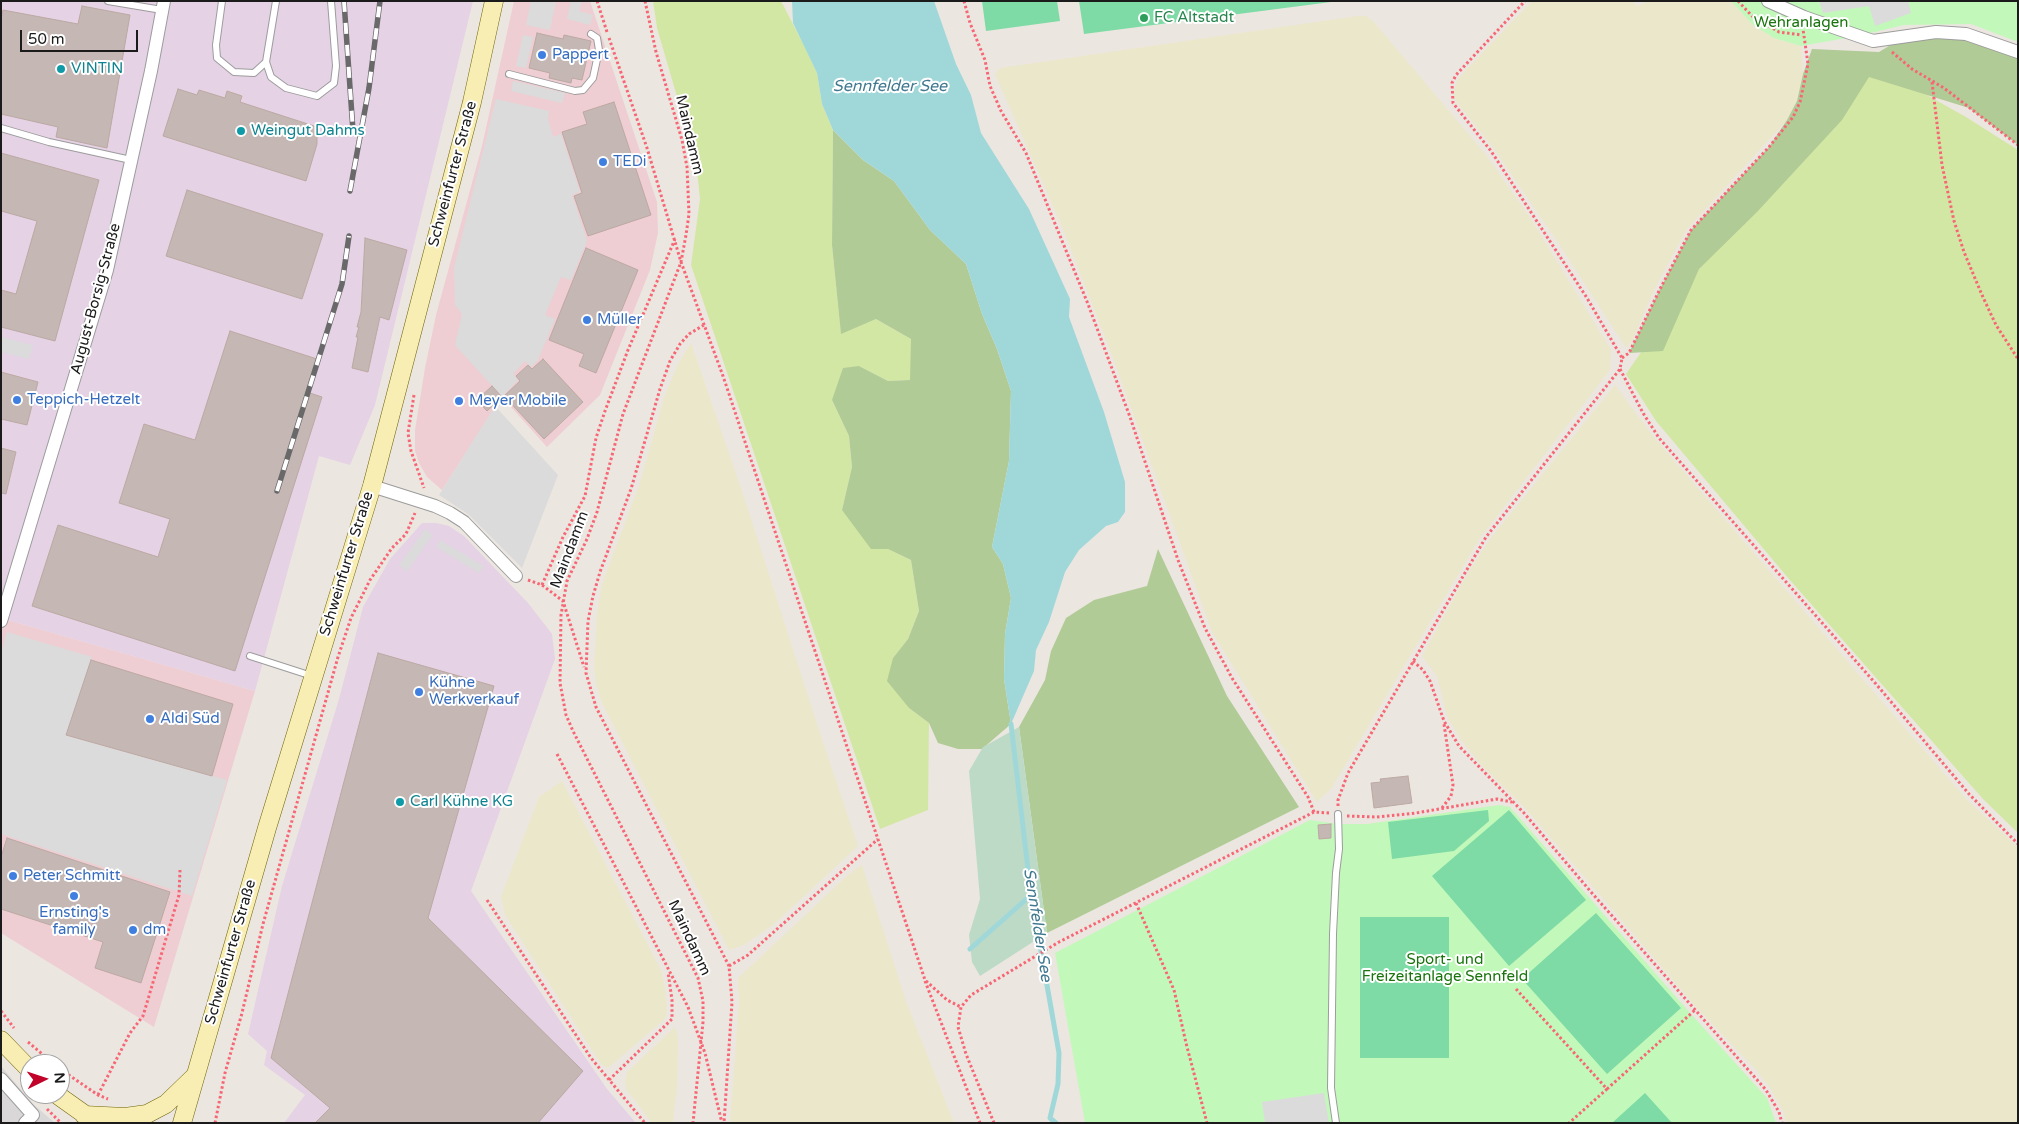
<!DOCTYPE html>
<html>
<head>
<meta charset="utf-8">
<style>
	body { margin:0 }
	#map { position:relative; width:2019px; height:1124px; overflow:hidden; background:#ece6e0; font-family:"Varela Round",sans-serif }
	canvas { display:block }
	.frame { position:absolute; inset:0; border:2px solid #1b1b1b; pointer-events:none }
	.north { position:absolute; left:20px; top:1054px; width:50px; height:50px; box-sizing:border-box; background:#fff; border:1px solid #a4a4a4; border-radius:50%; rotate:86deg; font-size:14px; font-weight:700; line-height:20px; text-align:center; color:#1b1b1b }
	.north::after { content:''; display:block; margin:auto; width:18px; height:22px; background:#c20329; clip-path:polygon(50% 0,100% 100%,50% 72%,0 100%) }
	.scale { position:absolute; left:20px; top:30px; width:118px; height:22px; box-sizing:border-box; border:2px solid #1b1b1b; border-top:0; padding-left:6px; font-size:15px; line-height:18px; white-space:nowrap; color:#1b1b1b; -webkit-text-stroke:4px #fff; paint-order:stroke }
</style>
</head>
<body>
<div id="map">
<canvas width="2019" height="1124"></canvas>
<div class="frame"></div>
<div class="north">N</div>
<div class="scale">50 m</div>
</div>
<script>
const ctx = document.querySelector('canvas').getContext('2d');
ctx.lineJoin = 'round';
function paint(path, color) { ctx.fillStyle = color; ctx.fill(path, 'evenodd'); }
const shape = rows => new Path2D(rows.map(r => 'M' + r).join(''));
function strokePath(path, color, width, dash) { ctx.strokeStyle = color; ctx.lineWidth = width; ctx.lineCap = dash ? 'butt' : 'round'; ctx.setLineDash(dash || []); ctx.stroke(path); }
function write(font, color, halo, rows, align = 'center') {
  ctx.font = font + ' "Varela Round",sans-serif'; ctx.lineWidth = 4; ctx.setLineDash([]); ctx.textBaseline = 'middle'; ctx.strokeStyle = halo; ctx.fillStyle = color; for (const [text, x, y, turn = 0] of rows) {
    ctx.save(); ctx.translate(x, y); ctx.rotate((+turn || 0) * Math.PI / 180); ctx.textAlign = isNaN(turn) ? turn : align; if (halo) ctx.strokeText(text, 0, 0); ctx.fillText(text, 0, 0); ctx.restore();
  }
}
const residential = shape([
	[1,1066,33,1104,55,1123,1,1123]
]);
const commercial = shape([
	[514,1,590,1,657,202,658,233,650,270,600,395,547,447,502,397,442,490,427,477,419,463,415,451,415,430,425,368,436,315,482,146],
	[1,618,255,691,154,1027,1,933]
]);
const industrial = shape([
	[1,1,473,1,375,405,350,465,319,456,255,691,1,618],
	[422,523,436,523,449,526,464,536,528,603,552,634,555,659,471,891,607,1089,636,1123,284,1123,305,1095,264,1065,267,1051,248,1034,282,886,339,699,363,607,390,559]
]);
const farmland = shape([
	[1532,1,1632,1,1637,6,1649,1,1731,1,1753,25,1774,38,1801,46,1803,74,1797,101,1787,120,1687,229,1655,288,1632,341,1626,348,1559,244,1494,149,1455,100,1454,90,1457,81,1465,71],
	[1357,16,1366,16,1373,21,1487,156,1531,219,1611,350,1610,370,1480,538,1331,789,1317,802,1212,632,1114,361,1063,229,995,74,1000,68],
	[691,343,744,497,820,733,858,846,773,925,744,945,729,950,602,703,596,683,594,665,597,614,602,584,639,486,664,398,678,364],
	[1615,385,1653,436,1967,800,2018,847,2018,1123,1786,1123,1783,1111,1770,1088,1757,1071,1696,1007,1526,809,1483,767,1460,739,1447,716,1437,676,1422,656,1469,571,1490,539],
	[562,781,661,970,665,988,667,1011,665,1019,608,1068,601,1064,505,915,501,897,539,797],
	[862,865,906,1001,954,1123,730,1123,739,1002,738,978,849,874],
	[675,1027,678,1039,677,1088,673,1123,652,1123,626,1089,625,1081,627,1072]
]);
const grass = shape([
	[653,1,781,1,806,49,817,73,822,104,833,130,832,245,841,333,876,319,911,339,911,380,888,381,859,366,832,400,849,436,852,467,842,510,888,549,911,560,919,611,908,639,893,658,909,708,929,723,928,810,880,829,691,265,700,199,698,180,691,145,657,28],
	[1870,63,1966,117,2018,150,2018,833,1983,799,1789,579,1656,421,1626,374,1744,204]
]);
const forest = shape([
	[1936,32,2018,52,2018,145,1969,108,1869,77,1842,120,1757,212,1699,269,1663,351,1629,353,1659,291,1691,230,1769,147,1787,120,1797,101,1803,74,1812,49,1879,52,1904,37],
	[833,130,863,160,894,181,930,230,966,264,982,314,997,349,1011,391,1009,461,992,547,1003,564,1011,598,1005,634,1004,679,1011,724,982,749,958,749,938,743,929,723,909,708,887,681,893,658,908,639,919,611,911,560,888,549,871,549,842,510,852,467,849,436,832,400,843,368,859,366,888,381,910,380,911,339,876,319,841,334,832,245],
	[1158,549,1227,696,1299,807,1047,933,1019,727,1045,680,1051,651,1066,618,1094,600,1147,586]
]);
const wetland = shape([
	[1019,727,1047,933,980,976,972,962,969,935,980,899,969,771,983,747]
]);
const park = shape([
	[1731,1,2018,1,2018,42,1971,24,1904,25,1858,36,1801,46,1774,38,1753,25],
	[1499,805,1510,807,1691,1014,1767,1098,1776,1123,1085,1123,1055,953,1310,820,1338,824,1367,824]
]);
const pitch = shape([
	[982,1,1057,1,1060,21,986,31],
	[1079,1,1331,1,1331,2,1084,34],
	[1488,810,1489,821,1454,851,1392,859,1388,822],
	[1509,810,1586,900,1509,966,1432,876],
	[1596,913,1681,1008,1607,1074,1522,979],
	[1360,917,1449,917,1449,1058,1360,1058],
	[1645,1093,1672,1123,1612,1123]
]);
const parking = shape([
	[531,1,556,1,550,30,526,25],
	[571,1,582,1,579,11,593,15,590,25,567,19],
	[1819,1,1908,1,1911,13,1875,26,1869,6,1823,13],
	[523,35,533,37,526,68,516,66],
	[513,81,565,93,562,103,511,91],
	[496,99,549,111,548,119,553,137,561,134,580,192,572,195,587,241,571,280,561,277,545,315,555,319,538,360,531,367,525,361,513,374,518,380,502,397,455,345,462,314,455,305,454,268],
	[1,337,33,345,29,359,1,352],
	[495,406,558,475,522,568,468,514,439,495],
	[425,529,433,535,407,571,399,565],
	[440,540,484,566,479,573,436,547],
	[7,632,92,657,68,736,227,780,192,896,1,834,1,652],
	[1324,1093,1329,1123,1265,1123,1262,1102]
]);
const water = shape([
	[792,1,934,1,956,64,971,95,981,133,1029,209,1070,299,1069,317,1104,412,1125,482,1125,512,1118,522,1106,526,1079,550,1065,572,1049,622,1036,650,1034,671,1011,724,1004,679,1005,634,1011,598,1003,564,992,547,1009,461,1011,391,997,349,982,314,966,264,930,230,894,181,863,160,833,130,822,104,817,73,793,23]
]);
const stream = shape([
	[1011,724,1031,895,1059,1053,1058,1084,1050,1118,1056,1123],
	[970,949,1031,895]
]);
const building = shape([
	[82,6,130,15,107,148,56,137,58,127,1,114,1,18,3,10,78,24,82,6],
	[537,33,563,39,564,35,591,41,582,80,572,78,571,83,549,78,550,73,529,68,537,33],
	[178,89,197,95,199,90,225,98,227,91,242,96,240,102,317,127,317,144,306,181,163,136,178,89],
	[614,102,651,215,588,236,574,196,582,193,562,132,587,124,583,112,614,102],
	[1,153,99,180,55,341,1,327,1,290,16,294,37,221,1,211,1,153],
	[187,190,323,234,302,299,166,256,187,190],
	[365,238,407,250,389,320,380,317,368,372,352,368,358,337,356,337,359,327,357,327,361,312,365,238],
	[586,248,638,270,596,373,579,366,584,354,549,340,586,248],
	[230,331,317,359,307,392,322,397,235,671,32,606,58,525,158,557,170,519,119,503,144,424,195,440,230,331],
	[543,359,583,402,544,439,504,396,520,381,516,376,528,365,532,369,543,359],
	[1,372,38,382,27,425,1,419,1,372],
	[492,386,502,397,487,411,477,400,492,386],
	[1,448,16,452,6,494,1,493,1,448],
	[378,653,494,686,428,918,583,1071,538,1123,315,1123,330,1108,271,1058,378,653],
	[91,660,233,704,212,776,66,735,91,660],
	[1408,776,1412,803,1374,808,1371,783,1381,782,1380,779,1408,776],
	[1331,824,1331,838,1319,839,1318,825,1331,824],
	[7,838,170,892,141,983,95,968,103,942,1,909,1,857,7,838]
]);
const path = shape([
	[597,1,607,32],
	[645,1,656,52,682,140,687,167,689,214,686,235,681,262,623,414,597,512,587,539,567,581,561,615,560,683,566,715,573,731,698,978,703,1001,703,1022,693,1123],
	[964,1,970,23,985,60,990,86,1001,111,1026,153,1088,304,1130,417,1178,560,1205,628,1232,678,1308,797,1314,812],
	[1738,1,1752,16,1779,32,1802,35],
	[609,38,647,148,681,262,723,376,925,980,947,1000,961,1007],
	[1892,52,1912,69,1944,88,2018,145],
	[1932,82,1942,165,1954,221,1964,252,1982,295,1996,325,2018,359],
	[704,325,689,334,680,344,670,361,660,389,631,489,600,572,593,596,588,621,586,673,596,707,729,966,732,1002,724,1123],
	[1622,358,1629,353,1659,291,1691,230,1769,147,1793,117,1800,102,1808,64,1803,29],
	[1620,369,1643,413,1659,438,1876,684,1969,794,2018,844],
	[414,395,408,433,411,451,424,488],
	[528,580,542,585,563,601,584,667],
	[542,585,563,537,585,496,596,438,605,411,628,350,675,239],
	[1413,661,1423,670,1430,681,1444,721,1459,746,1524,813,1591,892,1766,1090,1779,1112,1782,1123],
	[557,754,688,1007,705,1053,722,1123],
	[1338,806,1338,800,1348,773,1486,537,1620,369,1622,358,1587,298,1491,151,1453,103,1452,83,1456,75,1525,1],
	[1442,808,1451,796,1453,785,1444,724],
	[1347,816,1376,817,1416,813,1497,799,1512,802],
	[487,900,591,1058,645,1123],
	[1136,903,1174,990,1186,1043,1207,1123],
	[729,966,748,955,878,839],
	[925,981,980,1123],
	[1516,989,1607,1089,1569,1123],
	[1,1011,14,1028],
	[28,1042,54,1064],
	[60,1069,98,1095,108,1099],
	[609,1080,672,1019,672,1000,668,972],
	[1607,1089,1695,1010],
	[98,1095,130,1033,143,1016,179,895,180,870],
	[47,1109,61,1123],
	[215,1123,225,1073,242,1013,263,924,338,657,351,618,370,580,392,548,406,534,415,513],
	[994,1123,966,1054,958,1027,961,1007,971,995,1059,942,1314,812,1329,813]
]);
const lane = shape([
	[108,1,162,10],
	[222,1,216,45,217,58,234,72,254,73,266,62,276,1],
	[266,62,271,77,286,88,317,96,334,83,336,66,331,1],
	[509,74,575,91,583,90,593,78,599,50,597,38,591,34],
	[1,128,49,142,131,160],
	[250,656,312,676],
	[1336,1123,1331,1088,1333,934,1336,873,1339,849,1338,814]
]);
const street = shape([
	[1768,1,1804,17,1873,41,1936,32,1966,34,2018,52],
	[372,486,435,506,450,513,464,522,516,576],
	[1,621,107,270,151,71,164,1],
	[1,1079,33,1115,25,1123]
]);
const secondary = shape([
	[1,1040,30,1070],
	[56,1094,94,1121],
	[84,1115,125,1117,147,1114,166,1104,195,1076],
	[182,1123,267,828,372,486,472,102,494,1]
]);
const rail = shape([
	[344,1,353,131],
	[350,191,369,88,380,1],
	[277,491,342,284,349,236]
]);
const markers = [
	[1144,18,5,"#2e9e5b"],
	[542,55,5,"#3f7fe0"],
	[61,69,5,"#0f9aa8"],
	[241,131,5,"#0f9aa8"],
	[603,162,5,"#3f7fe0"],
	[587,320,5,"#3f7fe0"],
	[17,400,5,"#3f7fe0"],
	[459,401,5,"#3f7fe0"],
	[419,692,5,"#3f7fe0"],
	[150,719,5,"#3f7fe0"],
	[400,802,5,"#0f9aa8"],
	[13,876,5,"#3f7fe0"],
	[74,896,5,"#3f7fe0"],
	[133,930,5,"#3f7fe0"]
];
const leisureNames = [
	["FC Altstadt",1154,18]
];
const parkNames = [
	["Wehranlagen",1801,23],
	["Sport- und",1445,960],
	["Freizeitanlage Sennfeld",1445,977]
];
const shopNames = [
	["Pappert",552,55],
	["TEDi",613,162],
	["Müller",597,320],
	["Teppich-Hetzelt",27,400],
	["Meyer Mobile",469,401],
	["Kühne",429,683],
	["Werkverkauf",429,700],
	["Aldi Süd",160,719],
	["Peter Schmitt",23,876],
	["Ernsting's",74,913,"center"],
	["family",74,930,"center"],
	["dm",143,930]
];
const cultureNames = [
	["VINTIN",71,69],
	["Weingut Dahms",251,131],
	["Carl Kühne KG",410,802]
];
const streetNames = [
	["Maindamm",689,135,77],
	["Schweinfurter Straße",453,174,-75],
	["August-Borsig-Straße",96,299,-75],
	["Maindamm",570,550,-69],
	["Schweinfurter Straße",347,564,-73],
	["Maindamm",689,938,65],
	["Schweinfurter Straße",231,952,-74]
];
const waterNames = [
	["Sennfelder See",890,87],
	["Sennfelder See",1037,925,81]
];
paint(residential, '#d9d7d8');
paint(commercial, '#eeced3');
paint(industrial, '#e5d2e5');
paint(farmland, '#ebe7cb');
paint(grass, '#d3e7a5');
paint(forest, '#b0cb95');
paint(wetland, '#bddac7');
paint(park, '#c3f8bb');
paint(pitch, '#7edba5');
paint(parking, '#dbdbdb');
paint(water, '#a0d8da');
strokePath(stream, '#a0d8da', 5);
paint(building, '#c4b7b4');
strokePath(building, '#bda9a3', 1);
strokePath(lane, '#9c9c9c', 8);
strokePath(street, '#9c9c9c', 14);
strokePath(secondary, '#6d6406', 19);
strokePath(path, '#f76674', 3, [2.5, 2.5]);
strokePath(lane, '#fff', 6);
strokePath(street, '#fff', 12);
strokePath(secondary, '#f8edb2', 18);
strokePath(rail, '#696969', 5.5);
strokePath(rail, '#fff', 4, [11]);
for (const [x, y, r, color] of markers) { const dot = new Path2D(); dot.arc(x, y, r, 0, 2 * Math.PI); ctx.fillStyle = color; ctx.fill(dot); strokePath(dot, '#fff', 2); }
write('15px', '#27864d', '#fff', leisureNames, 'left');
write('15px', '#19740d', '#fff', parkNames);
write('15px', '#366cbe', '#fff', shopNames, 'left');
write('15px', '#0d838f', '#fff', cultureNames, 'left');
write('15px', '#1b1b1b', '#fff', streetNames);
write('italic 16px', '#417990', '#fff', waterNames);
</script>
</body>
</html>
